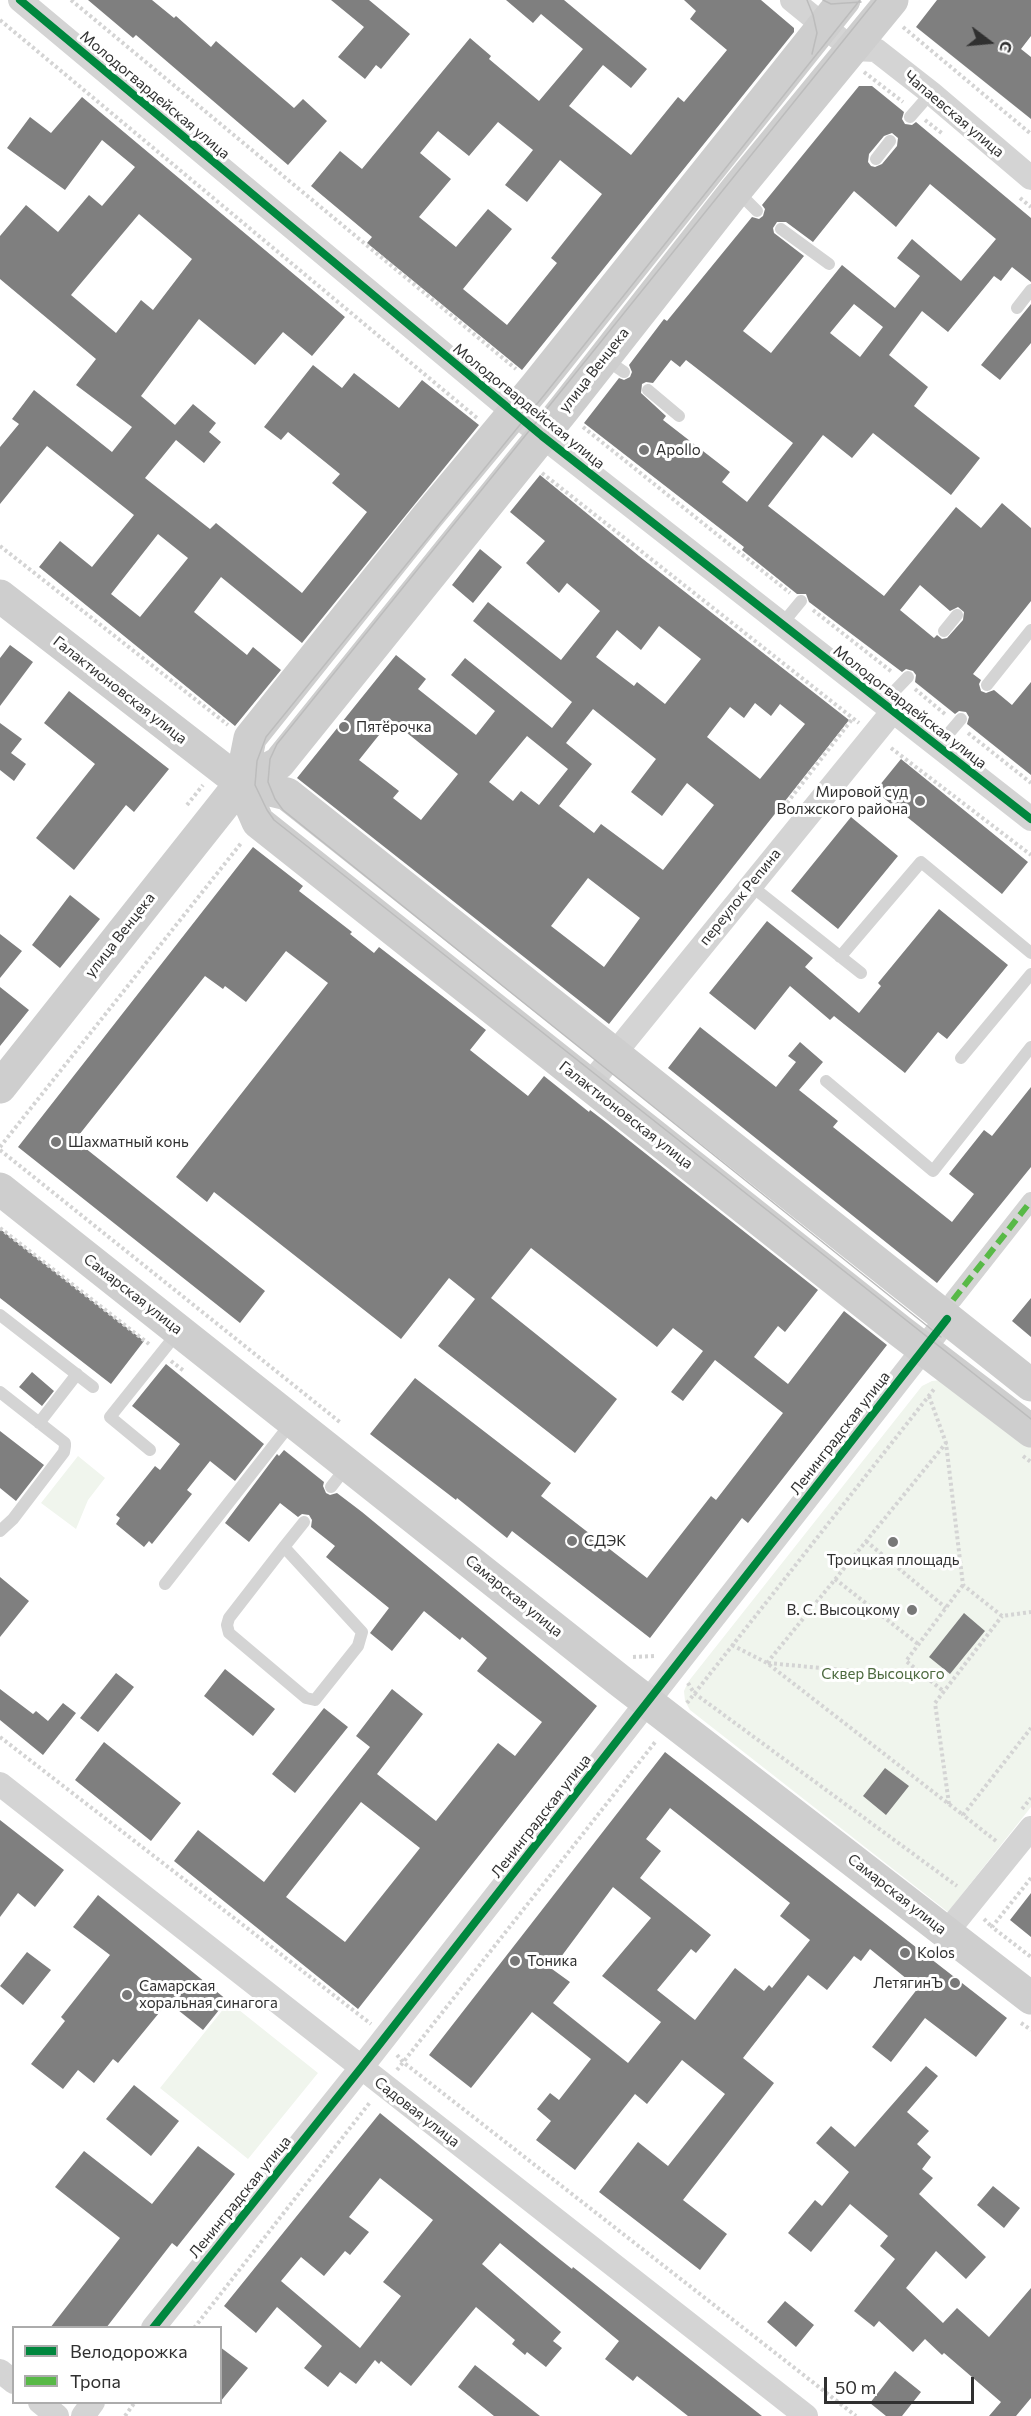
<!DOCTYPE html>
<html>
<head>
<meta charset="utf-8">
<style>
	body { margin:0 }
	#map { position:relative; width:1031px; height:2416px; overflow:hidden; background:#fff; font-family:Commissioner,sans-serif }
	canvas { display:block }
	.legend { position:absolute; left:12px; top:2326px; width:210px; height:78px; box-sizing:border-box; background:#fff; border:2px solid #acacac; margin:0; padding:8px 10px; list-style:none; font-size:18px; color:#303030 }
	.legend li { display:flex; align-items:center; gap:12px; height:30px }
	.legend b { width:30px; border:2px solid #acacac }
	.north { position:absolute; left:959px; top:12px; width:60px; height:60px; -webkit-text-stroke:4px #fff; paint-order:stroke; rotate:106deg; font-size:16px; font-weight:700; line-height:24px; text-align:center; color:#303030 }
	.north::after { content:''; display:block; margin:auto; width:21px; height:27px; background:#303030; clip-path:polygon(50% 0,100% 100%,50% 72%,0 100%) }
	.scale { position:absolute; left:824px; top:2377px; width:150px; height:27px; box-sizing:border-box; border:3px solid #303030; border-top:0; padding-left:8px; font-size:18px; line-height:21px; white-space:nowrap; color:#303030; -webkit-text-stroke:4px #fff; paint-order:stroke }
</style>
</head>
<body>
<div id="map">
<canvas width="1031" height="2416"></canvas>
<ul class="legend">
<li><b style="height:8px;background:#00873e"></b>Велодорожка</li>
<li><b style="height:8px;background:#58b947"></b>Тропа</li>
</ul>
<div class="north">С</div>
<div class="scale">50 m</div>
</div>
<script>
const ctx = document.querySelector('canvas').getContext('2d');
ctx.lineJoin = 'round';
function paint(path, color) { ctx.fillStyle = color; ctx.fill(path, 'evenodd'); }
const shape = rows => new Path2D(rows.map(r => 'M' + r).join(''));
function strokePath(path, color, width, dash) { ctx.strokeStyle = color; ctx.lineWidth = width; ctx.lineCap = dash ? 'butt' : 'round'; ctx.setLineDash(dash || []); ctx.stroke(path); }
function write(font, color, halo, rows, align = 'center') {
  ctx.font = font + ' Commissioner,sans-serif'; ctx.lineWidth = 6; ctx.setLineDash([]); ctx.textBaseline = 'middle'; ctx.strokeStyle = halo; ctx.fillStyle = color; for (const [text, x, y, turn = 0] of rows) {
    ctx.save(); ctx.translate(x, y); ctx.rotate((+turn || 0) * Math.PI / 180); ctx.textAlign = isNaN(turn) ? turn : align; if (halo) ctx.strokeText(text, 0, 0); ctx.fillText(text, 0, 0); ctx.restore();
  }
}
const green = shape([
	[942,1380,1031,1445,1031,1807,948,1912,690,1710,685,1701,684,1691,688,1682,922,1386,932,1381],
	[78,1456,105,1478,88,1500,76,1529,41,1503],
	[229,2002,318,2073,248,2159,160,2088]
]);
const building = shape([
	[88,0,152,0,174,18,176,16,211,47,216,41,294,108,303,99,327,121,288,165,136,35,133,38],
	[331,0,369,0,410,34,381,69,376,65,365,79,338,57,364,27],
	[506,0,564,0,647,69,631,88,603,65,569,106,631,155,678,97,684,102,727,50,690,19,696,11,684,0,761,0,794,28,794,32,522,370,367,243,372,237,311,186,340,151,362,169,470,38,491,56,489,59,539,101,583,49,541,14,533,23],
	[498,122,533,150,505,185,527,202,560,160,602,194,551,258,557,263,507,325,463,289,512,229,488,209,456,247,419,217,451,179,420,153,438,131,469,156],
	[937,0,1031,0,1031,36,1021,49,1031,57,1031,119,916,27],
	[859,86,872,86,904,112,902,119,905,124,912,125,916,122,1031,218,1031,282,1012,267,1001,281,994,276,948,332,922,311,889,355,928,387,914,406,980,458,951,495,873,433,852,458,823,435,768,506,884,596,956,507,981,528,1002,503,1031,528,1031,601,973,674,981,680,979,684,981,691,986,693,994,690,1012,705,1031,682,1031,775,967,724,969,717,966,712,959,711,955,714,915,682,916,675,913,671,906,669,902,672,809,602,806,594,797,594,742,550,744,547,584,423,619,378,624,380,630,377,632,372,629,365,664,319,667,321,752,217,759,219,763,216,765,209,762,205],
	[892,133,898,138,897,146,882,164,875,167,871,166,868,162,869,154,884,136],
	[930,184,996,239,961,281,912,239,897,258,920,276,895,308,842,265,771,353,743,331,804,256,774,233,773,228,777,222,786,222,813,242,854,191,896,227],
	[854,304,883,327,860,357,830,333],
	[671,360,680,367,686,360,793,443,747,502,722,482,730,472,663,420,666,416,641,393,642,384,646,382,653,383],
	[920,585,950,611,958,607,964,612,963,620,947,638,942,639,937,635,934,638,900,610],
	[82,97,345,317,312,356,283,332,255,365,199,319,141,396,175,425,193,404,216,423,209,432,221,442,204,463,176,440,145,478,210,529,216,523,302,593,367,512,332,483,340,474,288,432,281,440,264,427,313,365,342,388,354,373,399,408,422,380,479,425,302,643,221,577,194,612,247,655,253,647,281,670,235,726,39,567,60,541,92,567,134,515,47,446,0,504,0,447,19,424,12,419,34,390,112,452,132,427,76,385,96,359,0,279,0,236,26,205,58,232,89,195,102,206,135,167,102,140,65,190,7,148,30,117,51,133],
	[139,214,192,259,153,310,141,300,116,333,71,295],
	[158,534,188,558,140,617,111,594],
	[1031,304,1031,343,1000,380,981,365],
	[540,475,639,556,849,720,609,1024,297,778,396,655,426,679,418,689,476,735,495,711,451,675,465,658,552,728,572,702,473,621,488,602,561,660,600,611,567,583,559,593,526,563,545,541,510,512],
	[659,626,701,659,665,704,637,682,634,686,596,657,617,630,641,650],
	[755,703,771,716,780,704,805,724,760,779,707,737,730,707,744,718],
	[593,709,656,759,631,792,662,816,687,783,714,805,663,870,601,824,594,833,559,806,592,764,566,743],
	[391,720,458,774,421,820,393,798,399,791,359,760],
	[527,736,568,769,539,805,521,791,513,801,489,782],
	[588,878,640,918,604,967,551,926],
	[480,549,502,567,473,603,452,585],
	[10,645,33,662,0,706,0,658],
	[69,691,169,769,134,812,126,805,74,870,36,838,95,764,44,723],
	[0,723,22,739,11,753,26,764,14,781,0,770],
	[901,759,1028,862,1002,894,875,791],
	[851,817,898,856,838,929,791,891],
	[253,847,303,886,299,891,352,932,350,934,374,953,379,947,486,1030,470,1050,528,1096,544,1076,589,1112,590,1110,607,1123,818,1290,785,1332,778,1326,754,1357,788,1384,844,1311,887,1345,748,1523,742,1518,650,1638,512,1531,507,1538,457,1498,456,1500,370,1434,415,1378,551,1483,541,1496,647,1578,711,1496,716,1500,783,1413,715,1360,683,1401,671,1392,703,1351,673,1328,657,1347,531,1248,491,1298,617,1399,575,1453,438,1346,475,1299,449,1278,401,1339,214,1192,207,1202,176,1177,328,983,286,951,246,1002,225,986,223,989,205,976,75,1140,265,1291,240,1323,18,1147],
	[70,895,100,919,60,968,32,945],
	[939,909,1008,965,947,1039,938,1032,905,1073,834,1016,830,1020,790,986,755,1030,709,993,767,921,813,958,805,967,859,1013,881,986,878,983],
	[0,934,22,951,0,978],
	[0,987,29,1010,0,1046],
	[700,1027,776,1087,796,1062,788,1056,800,1042,823,1062,799,1090,838,1121,833,1127,952,1222,974,1194,949,1174,984,1130,992,1136,1031,1087,1031,1167,937,1283,668,1068],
	[0,1229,144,1341,111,1384,0,1298],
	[1031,1298,1031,1337,1012,1321],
	[166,1364,264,1444,235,1481,210,1461,187,1490,192,1494,152,1544,149,1541,144,1547,116,1524,120,1518,116,1515,155,1466,160,1470,180,1444,132,1406],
	[32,1372,54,1391,42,1406,19,1387],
	[0,1431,44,1465,16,1501,0,1488],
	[284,1450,324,1482,323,1486,326,1493,330,1495,337,1493,362,1512,597,1706,358,2009,174,1861,198,1830,264,1882,370,1747,356,1736,392,1689,423,1714,377,1774,436,1821,498,1743,515,1756,542,1722,477,1671,487,1658,462,1637,460,1640,424,1611,392,1651,370,1633,389,1608,326,1557,335,1546,311,1527,312,1520,309,1515,302,1514,298,1517,280,1503,249,1542,225,1523,277,1454,279,1456],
	[361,1802,420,1848,345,1942,286,1897],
	[0,1577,29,1601,0,1637],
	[964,1613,985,1631,950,1674,929,1657],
	[225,1669,275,1709,253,1736,204,1696],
	[116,1673,134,1687,98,1732,80,1718],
	[0,1689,33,1714,36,1711,48,1721,63,1703,76,1713,43,1755,0,1720],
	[324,1708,348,1727,295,1793,272,1774],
	[104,1742,181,1803,151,1841,75,1780],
	[665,1752,1007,2018,976,2057,925,2018,891,2062,872,2047,918,1988,870,1949,861,1961,854,1956,827,1990,808,1975,743,2058,774,2083,683,2200,727,2234,700,2270,599,2192,638,2142,668,2166,725,2094,682,2060,647,2104,635,2094,575,2170,536,2140,551,2121,537,2109,550,2093,559,2100,591,2059,532,2012,471,2088,429,2055],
	[670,1808,790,1903,780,1916,810,1940,772,1988,769,1985,764,1991,735,1968,695,2020,657,1990,691,1949,696,1953,711,1935,640,1878,661,1851,646,1839],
	[613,1887,651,1918,602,1976,661,2022,628,2063,553,2003,570,1982,552,1969],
	[885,1768,909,1786,886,1815,863,1796],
	[0,1820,64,1870,35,1907,18,1893,0,1917],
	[1031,1893,1031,1937,1010,1920],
	[98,1895,227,2000,203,2030,168,2002,118,2063,113,2059,94,2083,78,2070,63,2089,31,2064,65,2021,61,2017,110,1955,73,1927],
	[27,1952,51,1970,23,2005,0,1986],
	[926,2066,938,2076,907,2112,929,2131,917,2144,931,2157,922,2169,933,2178,919,2194,986,2257,966,2279,936,2251,906,2288,943,2323,957,2308,989,2337,1031,2288,1031,2398,1016,2416,989,2416,1001,2402,944,2353,942,2355,925,2339,913,2352,879,2321,874,2327,854,2311,895,2259,880,2246,888,2236,850,2204,811,2252,788,2233,815,2200,822,2206,849,2172,816,2143,831,2126,855,2147],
	[134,2085,179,2121,151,2156,106,2119],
	[380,2113,542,2245,572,2269,573,2267,762,2416,688,2416,637,2376,633,2381,605,2359,619,2341,500,2243,482,2264,561,2332,553,2341,562,2348,546,2367,527,2352,525,2355,512,2344,515,2340,476,2307,411,2386,381,2361,379,2364,375,2360,356,2384,340,2372,328,2387,304,2368,322,2346,277,2307,256,2333,224,2306],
	[380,2178,433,2220,383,2282,401,2296,360,2348,281,2281,301,2257,324,2276,345,2251,350,2255,369,2232,349,2217],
	[198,2146,235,2174,177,2247,172,2243,106,2328,50,2328,120,2238,55,2187,84,2151,152,2204],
	[993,2186,1020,2208,1004,2228,977,2205],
	[785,2301,814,2325,796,2347,767,2322],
	[220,2347,248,2368,220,2402],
	[475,2365,540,2416,494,2416,458,2387],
	[895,2371,921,2392,902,2416,886,2416,870,2403]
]);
const path = shape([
	[71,0,516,369],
	[0,20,477,418],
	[903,27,1031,134],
	[864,72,903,102],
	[925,120,943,134],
	[1020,198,1031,207],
	[583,427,790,593],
	[542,473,859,723],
	[0,546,228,725],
	[813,610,892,672],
	[915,689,946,715],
	[968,733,1031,783],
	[891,748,1031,855],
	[787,803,853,718],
	[187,805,203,785],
	[0,1147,242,842],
	[0,1150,341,1423],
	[0,1228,149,1344],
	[171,1361,184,1371],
	[929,1396,946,1443,963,1585,1002,1616,1031,1612],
	[1023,1456,1031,1462],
	[866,1541,946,1608],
	[835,1579,918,1644],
	[732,1645,767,1663,963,1815],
	[633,1657,654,1656],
	[767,1663,946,1443],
	[768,1663,927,1678],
	[688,1683,694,1693,957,1886],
	[942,1690,906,1661,963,1585],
	[687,1703,935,1388],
	[0,1737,371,2024],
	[949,1804,935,1703,1002,1616],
	[1022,1809,1031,1798],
	[996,1841,963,1815,1031,1728],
	[1031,1878,992,1927,1031,1957],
	[984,1919,992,1927],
	[1021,2023,1031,2030],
	[397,2055,403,2062,856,2416],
	[397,2070,656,1741],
	[194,2328,371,2101],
	[125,2416,135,2402]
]);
const service = shape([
	[910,117,931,93],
	[876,159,890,141],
	[737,191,757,211],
	[781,229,829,264],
	[1017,308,1031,290],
	[605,359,624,372],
	[648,390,679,416],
	[782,624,801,601],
	[944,631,957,615],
	[987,685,1031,630],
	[883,703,908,677],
	[938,746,961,719],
	[750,885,861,973],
	[840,957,921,862,1031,953],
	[961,1058,1031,974],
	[826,1081,933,1171,1031,1047],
	[0,1315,93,1387],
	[0,1392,65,1443,65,1446,64,1452,13,1519,0,1531],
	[39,1423,77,1374],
	[150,1450,110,1417,178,1332],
	[331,1487,348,1465],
	[284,1547,362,1632,358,1646,315,1700,306,1698,229,1633,227,1625,229,1618,284,1547,304,1522],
	[165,1584,292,1422]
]);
const pedestrian = shape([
	[953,1300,1031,1201]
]);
const minor = shape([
	[20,0,542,436,1031,819],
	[792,0,852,49,876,50,931,93,1031,178],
	[589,1085,893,711],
	[0,1784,806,2416],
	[946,1933,1031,1828],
	[153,2328,361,2068,947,1319],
	[0,2371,14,2382],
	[40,2402,57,2416],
	[83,2416,93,2402]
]);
const secondary = shape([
	[0,596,241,783,287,794,1031,1385],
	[241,783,258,822,900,1331,1031,1431],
	[241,783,250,738,427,517,536,386,844,0],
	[0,1087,241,783,279,763,564,409,736,190,892,0],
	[0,1189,619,1680,1031,1998]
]);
const tram = shape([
	[807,0,813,15,817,33,812,54],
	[823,0,831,4,861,2],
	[860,0,545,394,266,737,257,761,255,785,267,810,274,820,1031,1419],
	[876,0,277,744,270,759,268,782,275,799,283,810,941,1337]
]);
const quiet = shape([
	[953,1300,1031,1201]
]);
const cycleway = shape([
	[20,0,542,436,1031,819],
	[153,2328,361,2068,947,1319]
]);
const markers = [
	[644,450,6,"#787878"],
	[344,727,6,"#787878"],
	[920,801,6,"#787878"],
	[56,1142,6,"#787878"],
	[572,1541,6,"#787878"],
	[893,1542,6,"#787878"],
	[912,1610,6,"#787878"],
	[905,1953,6,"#787878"],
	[515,1961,6,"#787878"],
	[955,1983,6,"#787878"],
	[127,1995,6,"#787878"]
];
const streetNames = [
	["Молодогвардейская улица",155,95,40],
	["Чапаевская улица",954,114,40],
	["улица Венцека",594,370,-52],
	["Молодогвардейская улица",529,406,39],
	["Галактионовская улица",120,690,38],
	["Молодогвардейская улица",910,707,38],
	["переулок Репина",740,897,-51],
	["улица Венцека",120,935,-52],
	["Галактионовская улица",626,1115,38],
	["Самарская улица",133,1294,38],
	["Ленинградская улица",840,1433,-52],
	["Самарская улица",514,1596,39],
	["Ленинградская улица",541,1816,-52],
	["Самарская улица",897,1894,38],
	["Садовая улица",417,2112,38],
	["Ленинградская улица",240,2197,-51]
];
const poiNames = [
	["Apollo",656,450],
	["Пятёрочка",356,727],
	["Мировой суд",908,792,"right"],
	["Волжского района",908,809,"right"],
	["Шахматный конь",68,1142],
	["СДЭК",584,1541],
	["Троицкая площадь",893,1560,"center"],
	["В. С. Высоцкому",900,1610,"right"],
	["Kolos",917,1953],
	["Тоника",527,1961],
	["ЛетягинЪ",943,1983,"right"],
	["Самарская",139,1986],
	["хоральная синагога",139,2003]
];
const parkNames = [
	["Сквер Высоцкого",883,1674]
];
paint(green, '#f0f5ed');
paint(building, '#7f7f7f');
strokePath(path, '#d4d4d4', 4, [3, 3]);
strokePath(service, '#d4d4d4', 12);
strokePath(pedestrian, '#d4d4d4', 18);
strokePath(minor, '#d4d4d4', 24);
strokePath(secondary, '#cecece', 33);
strokePath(tram, '#bcbcbc', 1.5);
strokePath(quiet, '#58b947', 6, [12, 6]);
strokePath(cycleway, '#00873e', 8);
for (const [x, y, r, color] of markers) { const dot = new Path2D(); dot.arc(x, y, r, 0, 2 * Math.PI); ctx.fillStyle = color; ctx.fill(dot); strokePath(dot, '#fff', 2); }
write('15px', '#303030', '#fff', streetNames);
write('15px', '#303030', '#fff', poiNames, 'left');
write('15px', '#4d6a3f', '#fff', parkNames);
</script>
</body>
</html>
